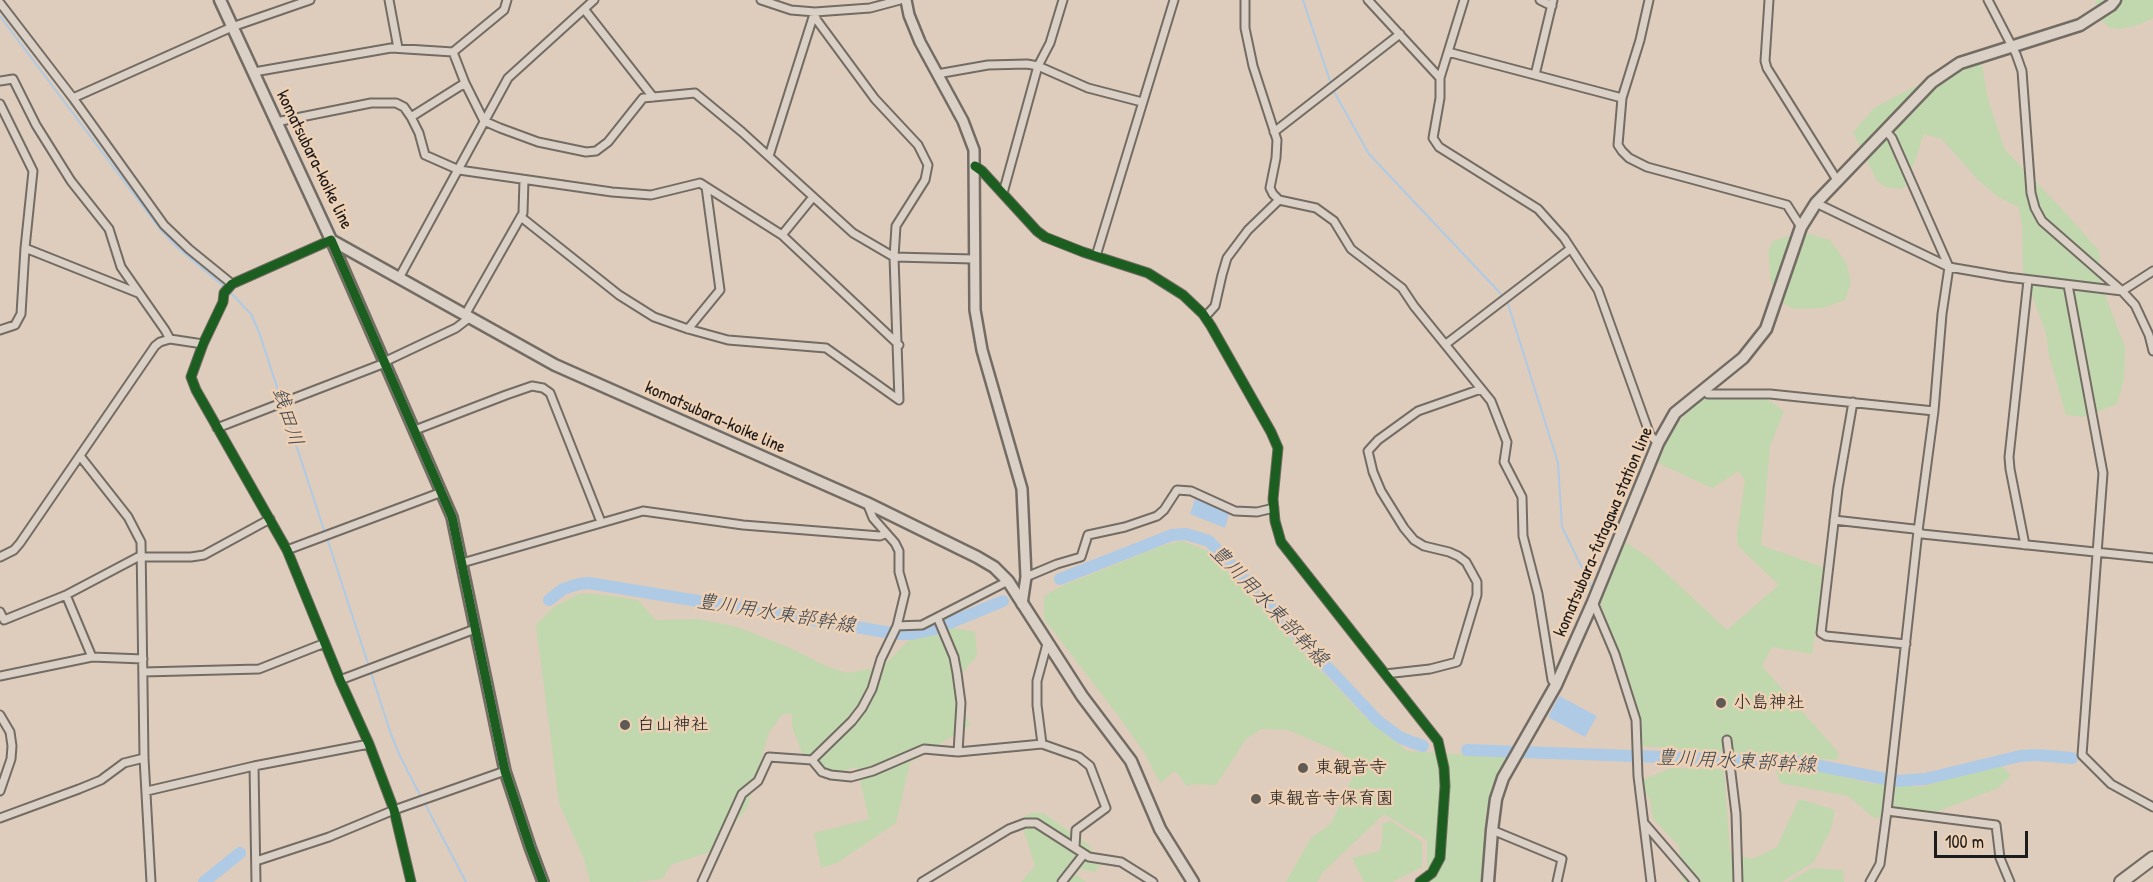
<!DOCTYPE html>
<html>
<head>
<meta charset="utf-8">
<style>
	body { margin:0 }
	#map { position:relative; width:2153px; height:882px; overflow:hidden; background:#decdbc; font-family:"Patrick Hand",sans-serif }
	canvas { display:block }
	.scale { position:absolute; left:1934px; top:831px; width:94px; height:27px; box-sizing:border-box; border:3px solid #1c1c1c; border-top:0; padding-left:8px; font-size:18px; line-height:21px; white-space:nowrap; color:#1c1c1c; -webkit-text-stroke:4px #eed1b5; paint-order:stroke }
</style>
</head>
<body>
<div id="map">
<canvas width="2153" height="882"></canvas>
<div class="scale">100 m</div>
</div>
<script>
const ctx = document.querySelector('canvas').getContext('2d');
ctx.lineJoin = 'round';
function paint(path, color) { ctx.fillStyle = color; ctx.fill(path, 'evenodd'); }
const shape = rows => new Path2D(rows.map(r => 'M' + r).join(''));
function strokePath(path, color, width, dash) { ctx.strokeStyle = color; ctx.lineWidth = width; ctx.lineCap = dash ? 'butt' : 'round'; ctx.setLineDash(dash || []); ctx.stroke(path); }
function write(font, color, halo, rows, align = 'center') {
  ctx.font = font + ' "Patrick Hand","Klee One",sans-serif'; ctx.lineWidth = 5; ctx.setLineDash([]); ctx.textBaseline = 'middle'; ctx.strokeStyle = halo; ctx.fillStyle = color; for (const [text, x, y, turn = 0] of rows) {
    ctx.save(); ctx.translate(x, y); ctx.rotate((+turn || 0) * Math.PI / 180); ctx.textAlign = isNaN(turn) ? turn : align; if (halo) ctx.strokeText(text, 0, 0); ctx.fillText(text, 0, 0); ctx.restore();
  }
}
const green = shape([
	[2096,0,2153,0,2153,18,2138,25,2120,29,2110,28,2101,20,2095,9],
	[1981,59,1988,99,2005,150,2064,211,2099,251,2102,288,2125,347,2124,379,2117,404,2084,417,2066,415,2049,355,2046,333,2023,270,2022,225,2019,207,1998,197,1977,179,1942,139,1924,134,1907,184,1902,189,1886,187,1877,181,1853,132,1874,108,1933,77,1954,60],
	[1809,234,1830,240,1846,262,1851,283,1845,300,1823,308,1794,309,1776,300,1771,281,1768,251,1773,241,1789,236],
	[1703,397,1767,399,1784,411,1770,446,1761,545,1825,568,1812,654,1772,647,1762,666,1839,753,1836,760,1642,746,1641,717,1599,599,1624,541,1652,560,1727,630,1779,585,1738,546,1737,534,1745,481,1739,471,1712,488,1658,463,1672,429],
	[1182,541,1208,551,1364,716,1407,751,1506,757,1486,812,1482,882,1415,882,1427,870,1427,840,1384,814,1322,873,1317,882,1286,882,1311,838,1331,824,1356,770,1342,753,1288,730,1261,729,1246,739,1216,785,1195,784,1187,786,1175,771,1160,783,1144,752,1120,718,1044,619,1044,596,1062,586,1161,546],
	[579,594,595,594,638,600,656,620,698,619,737,627,788,647,826,666,847,673,882,667,908,641,942,626,975,632,977,656,952,684,970,725,910,763,896,823,837,863,821,868,814,833,869,819,857,767,819,777,802,753,792,727,792,714,783,714,769,732,747,808,712,851,671,865,662,879,637,882,590,882,584,859,559,803,536,625,554,607],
	[1999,764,2011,775,1998,788,1936,812,1874,818,1848,796,1780,783,1776,770,1804,767,1868,783,1921,787],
	[1671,768,1724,769,1730,853,1753,859,1777,847,1799,799,1835,810,1831,829,1814,862,1782,882,1684,882,1680,874,1679,846,1653,819,1650,799,1638,782],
	[1031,813,1043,813,1089,845,1100,865,1095,872,1080,869,1076,875,1086,882,1021,882,1035,866,1020,819],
	[1391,821,1422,842,1422,867,1392,882,1364,882,1352,858,1379,851,1382,842,1383,823],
	[1812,868,1843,870,1844,882,1788,882]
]);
const water = shape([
	[1195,499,1230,511,1225,528,1190,514],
	[1559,696,1597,716,1585,737,1548,717]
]);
const stream = shape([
	[1303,0,1333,90,1369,154,1503,296],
	[0,16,160,229,178,248,227,289,251,314,259,332,325,533],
	[1507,301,1558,463,1562,527,1592,588],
	[327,538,391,734,400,756,421,797],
	[424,802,466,882]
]);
const river = shape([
	[1060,579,1172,535,1186,534,1209,541,1378,721,1401,738,1423,746],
	[549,600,563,589,579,584,589,583,898,634,912,634,935,629,1003,601],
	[1467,750,1800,762,1896,781,1925,779,2020,756,2037,755,2072,758],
	[204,882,240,853]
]);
const minor = shape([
	[389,0,398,48],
	[761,0,791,10,815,12,870,8,900,0],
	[1245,0,1245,28,1253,66,1277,140,1276,158,1270,188,1273,194,1279,200,1316,208,1334,221,1351,249,1402,288,1414,306,1491,401,1507,442,1504,462,1522,497,1523,536,1538,594,1552,680,1556,685],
	[1368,0,1440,78],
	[1464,0,1440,78,1440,98,1433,138,1439,147,1538,209,1564,238,1598,290,1650,435,1658,443],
	[1540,0,1552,6],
	[1649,0,1640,40,1622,98,1618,145,1622,151,1629,158,1647,167,1787,205,1801,227],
	[1769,0,1765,61,1767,68,1837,180],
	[1988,0,2016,54,2022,71,2031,193,2035,208,2042,221,2122,291,2135,305,2149,335,2153,351],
	[0,3,73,98],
	[584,9,653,97],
	[453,52,465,83,484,121,500,128,538,142,586,152,596,151,608,142,643,98,695,93,742,132,853,233,894,257,973,259],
	[1448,52,1622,98],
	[254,72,391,48,453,52,504,10,507,0],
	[937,74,988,65,1027,64,1038,66,1088,88,1142,102],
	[1535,75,1553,0],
	[0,81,13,79,36,125,71,181,109,229,121,267,165,330,170,339],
	[0,104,33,171,25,248,21,314,15,325,0,330],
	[411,117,465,83],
	[276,122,371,103,396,103,404,107,411,117,419,133,425,155,459,170,612,192,651,195,700,183,782,235,899,345],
	[1274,132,1400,34],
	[769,156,814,14],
	[975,166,982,171,1037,231,1045,237,1083,252,1148,273,1183,295,1203,314,1211,326,1271,432,1278,448,1273,499,1275,521,1281,542,1438,741,1444,768,1445,786,1440,858,1432,873,1420,882],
	[1003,193,1038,66,1050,43,1063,0],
	[1816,203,1949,267,2007,277,2122,291,2153,271],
	[521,217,619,295,654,317,688,329,728,340,826,348,899,400,894,257,896,226,925,180,928,165,918,145,875,99,816,19,815,12],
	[782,235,813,197],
	[331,240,232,284,224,293,223,302,203,344,191,377,196,390,287,550,340,680,369,744,394,810,411,882],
	[25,248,138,293],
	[1096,256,1174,0],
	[399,278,508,78,594,0],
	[232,284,189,249,164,225,73,98,232,27,310,0],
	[2068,285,2103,473,2082,755,2111,784,2153,807],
	[465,315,523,213,524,180],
	[1205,317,1215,306,1222,275,1227,258,1248,230,1279,200],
	[688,329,720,290,706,187],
	[1446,344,1570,249],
	[384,362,456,328,469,318],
	[1704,390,1708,394,1770,394,1934,411],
	[1853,402,1838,488,1821,633,1826,636,1906,644],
	[217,428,385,363],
	[415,430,506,395,532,386,543,388,550,393,601,522],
	[80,456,128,517,141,542,144,758,151,882],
	[1834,520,1914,529,1922,534,2153,558],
	[2025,545,2010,469,2009,457,2028,280],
	[287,550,442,492],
	[0,557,14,550,20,543,155,346,160,342,170,339,203,344],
	[462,563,643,511,743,525,880,536,885,534],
	[1026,577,1057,564,1081,557,1088,535,1125,527,1157,516,1164,510,1177,490,1191,491,1235,511,1257,512,1274,508],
	[66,595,92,657],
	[1593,602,1615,654,1636,720,1638,776,1651,882],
	[0,612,4,620,66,595,138,557,191,557,204,555,270,519],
	[938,619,954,657,957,673,961,703,958,752],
	[897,626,922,625,1008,581],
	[143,672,259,669,325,643],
	[1385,674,1430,669,1457,662,1477,595,1477,582,1466,562,1458,556,1449,552,1424,546,1414,540,1404,528,1381,491,1373,472,1368,451,1378,440,1418,411,1481,389],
	[0,676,92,657,143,659],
	[340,680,475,629],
	[0,715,10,732,12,746,11,759,0,791],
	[1727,740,1736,814,1738,882],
	[1042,744,1037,705,1037,681,1047,644],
	[812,760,822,772,831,775,851,777,873,771,924,749,958,752,1042,744,1079,757,1090,766,1106,808,1076,830,1075,847],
	[254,766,256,882],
	[147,791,254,766,369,744],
	[1887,811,1996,825,2000,858,2010,882],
	[0,818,79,789,101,780,124,763,144,758],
	[1645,824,1695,882],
	[1492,830,1562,859,1557,882],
	[256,861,329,837,394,810,505,771],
	[702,882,742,794,758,781,769,757,812,760,852,721,862,708,872,689,881,659,897,626,905,593,899,572,899,551,895,543,873,518,867,503],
	[922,882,1009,829,1025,823,1036,823,1089,857,1121,862,1153,882],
	[1062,882,1084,854],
	[1870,882,1880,864,1887,811,1918,531,1934,411,1942,314,1949,267,1892,138,1885,130]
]);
const tertiary = shape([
	[906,0,909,15,920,42,963,121,974,150,975,310,982,350,1022,489,1026,577,1022,604],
	[331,240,452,517,505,771,530,847,543,882]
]);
const secondary = shape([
	[220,0,331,240,555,365,867,503,977,557,994,567,1008,581,1082,696,1131,761,1160,829,1193,882],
	[1488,882,1492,830,1496,799,1503,778,1556,685,1593,602,1658,443,1675,413,1743,358,1766,329,1801,227,1816,203,1932,82,1960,63,2080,25,2111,5,2115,0]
]);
const trunk = shape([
	[2121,882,2153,858]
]);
const cycleway = shape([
	[975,166,982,171,1037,231,1045,237,1083,252,1148,273,1183,295,1203,314,1211,326,1271,432,1278,448,1273,499,1275,521,1281,542,1438,741,1444,768,1445,786,1440,858,1432,873,1420,882],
	[411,882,394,810,369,744,340,680,287,550,196,390,191,377,203,344,223,302,224,293,232,284,331,240,452,517,505,771,530,847,543,882]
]);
const markers = [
	[1721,703,6,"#605a54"],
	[625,725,6,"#605a54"],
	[1303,768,6,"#605a54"],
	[1256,799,6,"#605a54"]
];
const streetNames = [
	["komatsubara-koike line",314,160,64],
	["komatsubara-koike line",715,418,24],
	["komatsubara-futagawa station line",1604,532,-67]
];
const poiNames = [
	["小島神社",1733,703],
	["白山神社",637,725],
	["東観音寺",1315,768],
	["東観音寺保育園",1268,799]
];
const waterNames = [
	["銭田川",287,417,72],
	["豊川用水東部幹線",1269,606,46],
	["豊川用水東部幹線",776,614,9],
	["豊川用水東部幹線",1736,762,3]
];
paint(green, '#c1d7ad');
paint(water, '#afcae4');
strokePath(stream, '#afcae4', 2);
strokePath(river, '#afcae4', 12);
strokePath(minor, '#736c64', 11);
strokePath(tertiary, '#736c64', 14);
strokePath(secondary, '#736c64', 15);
strokePath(trunk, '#736c64', 16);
strokePath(minor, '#dbd0c6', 7);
strokePath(tertiary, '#dbd0c6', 9);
strokePath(secondary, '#dbd0c6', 10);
strokePath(trunk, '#ddd2c4', 12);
strokePath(cycleway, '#1b5e20', 9);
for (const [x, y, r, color] of markers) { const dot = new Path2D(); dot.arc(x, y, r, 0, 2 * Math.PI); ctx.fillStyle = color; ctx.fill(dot); strokePath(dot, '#eed1b5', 2); }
write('18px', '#1c1c1c', '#eed1b5', streetNames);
write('18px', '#1c1c1c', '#eed1b5', poiNames, 'left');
write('italic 20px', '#3c4752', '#eed1b5', waterNames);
</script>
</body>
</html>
